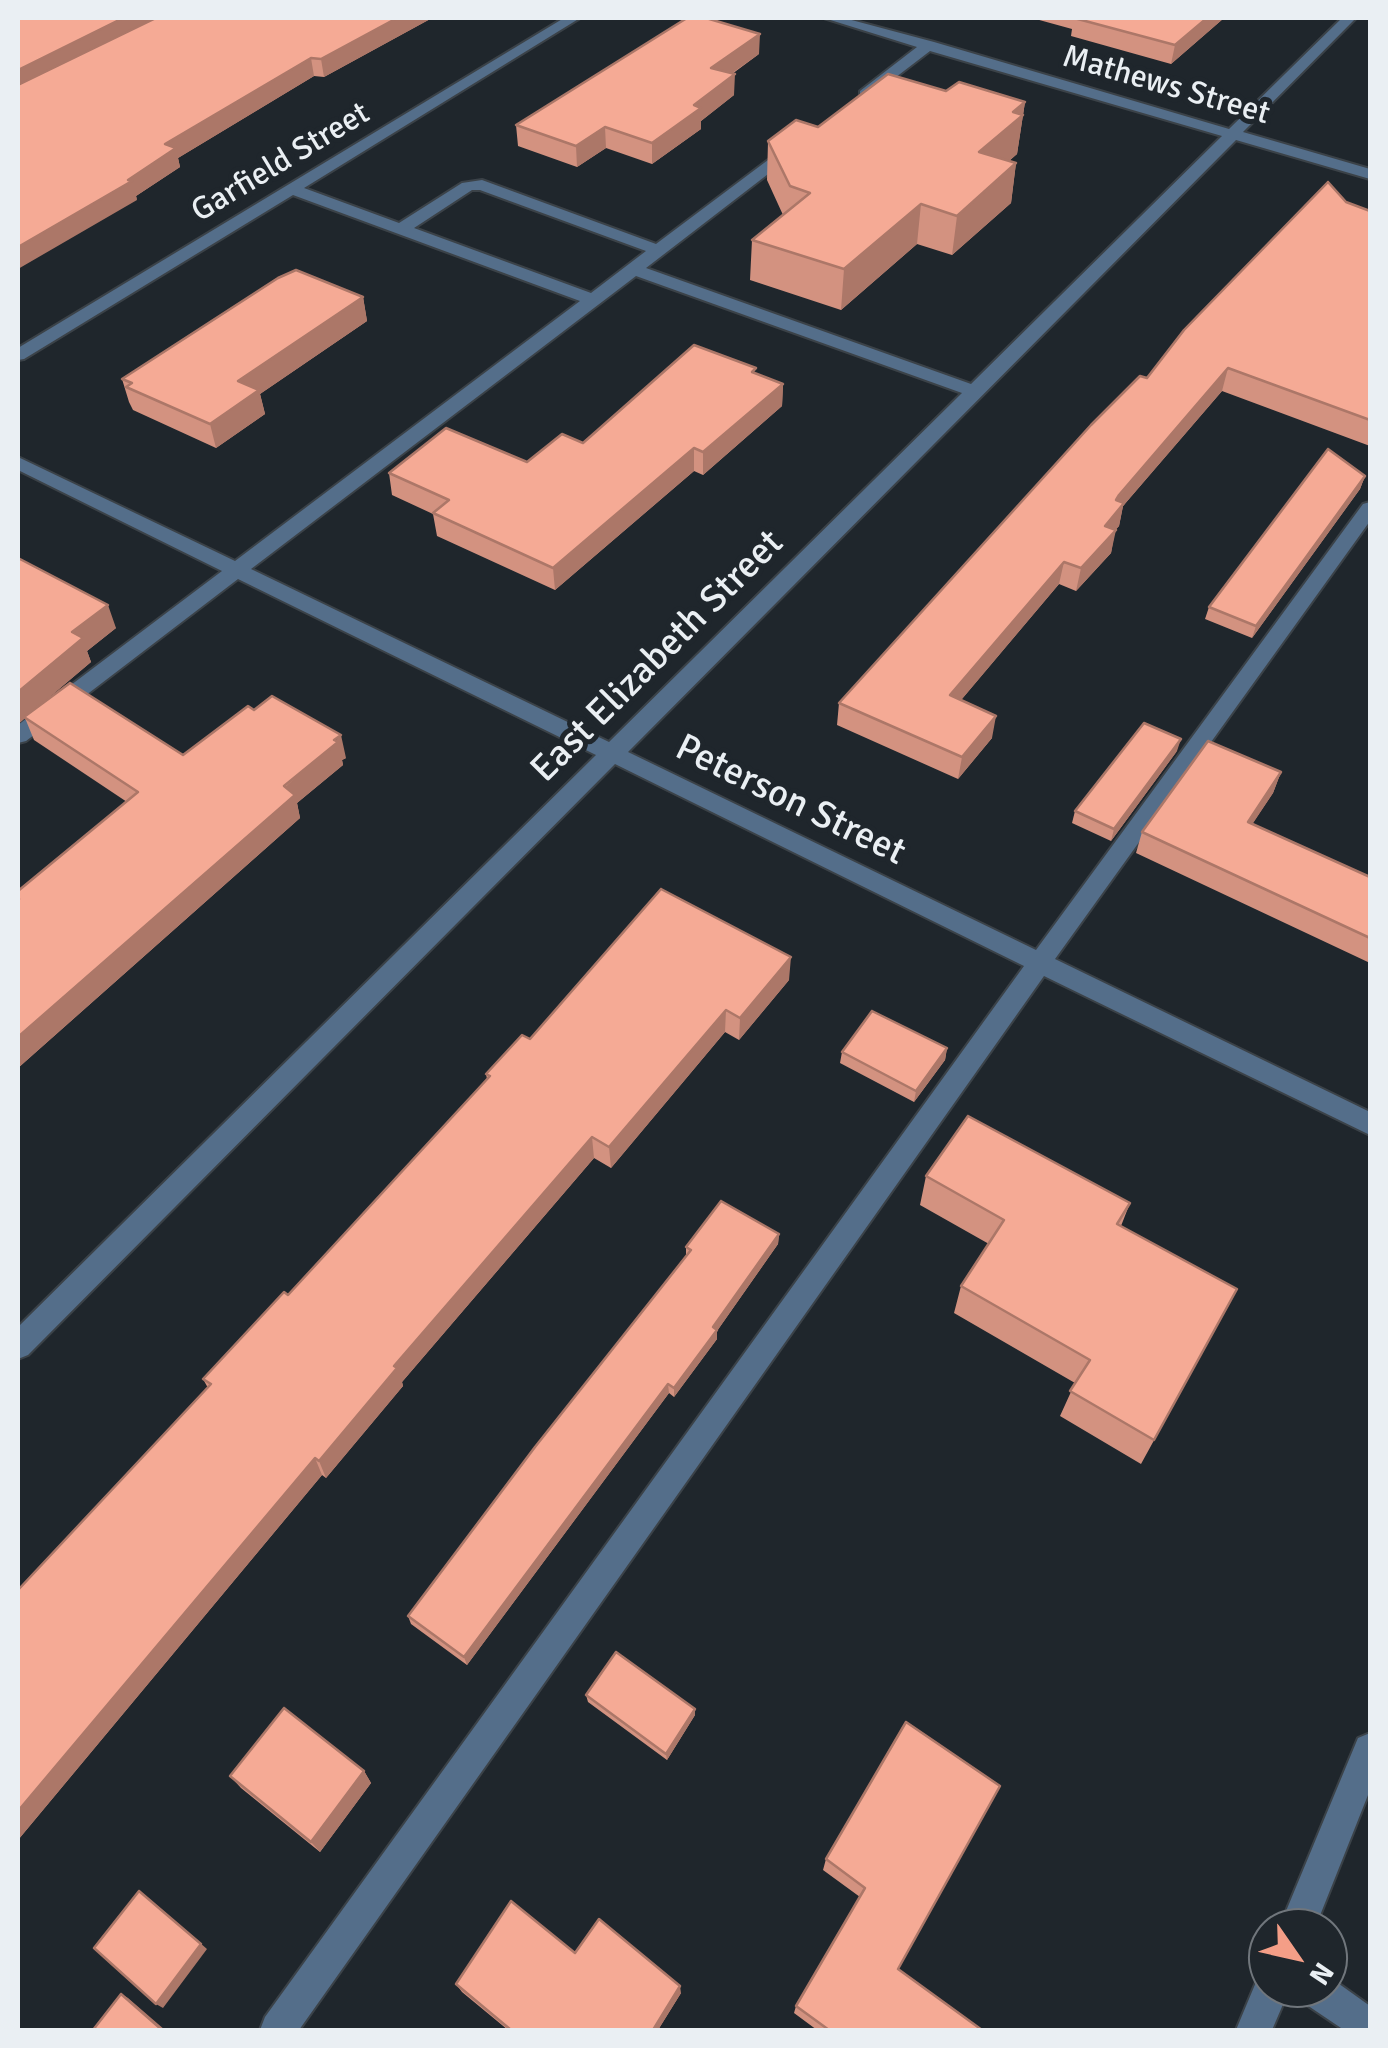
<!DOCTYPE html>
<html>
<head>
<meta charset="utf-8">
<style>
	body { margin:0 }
	#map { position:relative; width:1388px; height:2048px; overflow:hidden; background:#1f262c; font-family:Signika,sans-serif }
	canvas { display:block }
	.frame { position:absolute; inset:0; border:20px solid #eaeff3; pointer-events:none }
	.north { position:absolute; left:1248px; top:1908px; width:100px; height:100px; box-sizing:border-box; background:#1f262c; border:2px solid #70767c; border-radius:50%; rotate:124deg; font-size:28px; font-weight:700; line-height:40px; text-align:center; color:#eaeff3 }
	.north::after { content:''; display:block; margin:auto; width:35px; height:45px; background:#f49e87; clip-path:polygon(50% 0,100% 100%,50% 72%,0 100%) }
</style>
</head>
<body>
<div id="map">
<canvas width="1388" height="2048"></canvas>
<div class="frame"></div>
<div class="north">N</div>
</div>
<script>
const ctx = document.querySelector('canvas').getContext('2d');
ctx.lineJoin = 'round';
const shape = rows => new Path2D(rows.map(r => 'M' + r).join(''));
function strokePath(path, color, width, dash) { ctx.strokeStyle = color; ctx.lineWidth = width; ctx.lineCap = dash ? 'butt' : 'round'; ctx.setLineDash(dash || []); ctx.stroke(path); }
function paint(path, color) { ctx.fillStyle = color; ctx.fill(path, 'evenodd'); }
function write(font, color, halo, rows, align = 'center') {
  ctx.font = font + ' Signika,sans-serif'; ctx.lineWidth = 10; ctx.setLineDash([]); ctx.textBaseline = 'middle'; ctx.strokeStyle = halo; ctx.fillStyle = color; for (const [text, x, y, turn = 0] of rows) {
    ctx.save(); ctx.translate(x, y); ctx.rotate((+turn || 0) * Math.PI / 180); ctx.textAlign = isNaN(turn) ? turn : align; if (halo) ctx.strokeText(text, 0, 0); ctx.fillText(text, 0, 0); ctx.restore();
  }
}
const minor = shape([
	[564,18,580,18,304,188,399,223,462,183,482,180,656,244,788,145,798,145,798,151,646,268,971,384,1222,136,930,51,870,97,860,97,860,91,917,47,824,18,844,18,934,42,1229,129,1342,18,1356,18,1243,132,1370,169,1370,179,1236,140,628,752,1036,950,1363,504,1370,502,1370,521,1055,959,1370,1112,1370,1135,1044,976,299,2030,260,2030,265,2017,1024,966,615,764,28,1355,18,1359,18,1327,596,755,238,579,26,741,18,743,18,725,222,571,18,470,18,457,235,561,580,301,293,195,24,359,18,360,18,348,564,18],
	[472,190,480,190,646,251,591,293,414,228,472,190],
	[636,276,962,393,609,742,251,569,636,276],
	[1370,1733,1370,1790,1315,1928,1279,1928,1358,1738,1370,1733],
	[1268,1972,1268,1988,1290,1988,1272,2030,1236,2030,1259,1975,1268,1972],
	[1328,1976,1370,2006,1370,2030,1344,2030,1301,2001,1296,1988,1328,1988,1328,1976]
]);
const wall = shape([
	[18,18,432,18,324,77,314,76,178,158,180,167,136,196,137,200],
	[1032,18,1224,18,1171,64,1071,36,1072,29],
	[759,54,732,74,734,95,701,121,701,129,652,164,606,148,577,167,518,146,516,125],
	[946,91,1025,102,1017,154,1009,161,1016,163,1011,203,952,255,917,244,841,310,750,280,752,240,783,215,767,180,768,141],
	[1346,202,1370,211,1370,446,1222,391,1123,506,1119,526,1115,530,1111,553,1076,591,1059,584,961,700,992,738,958,779,837,725,839,703,1147,378],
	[363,297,367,321,260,394,265,414,216,448,133,410,129,402,122,379],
	[756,374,783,384,782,406,703,475,694,471,555,590,437,536,433,514,392,495,389,473,527,462,583,443],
	[1365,476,1360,489,1252,638,1205,619,1209,607],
	[18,558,116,628,87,651,91,662,34,710,183,755,346,758,342,760,343,765,297,803,300,818,18,1068,18,891,127,802,34,740,25,718,18,724],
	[1177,751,1111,841,1072,823,1075,811],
	[1281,772,1273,793,1252,824,1370,877,1370,963,1136,853,1142,832],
	[789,980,739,1040,725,1032,611,1168,594,1158,402,1382,403,1386,326,1478,322,1475,18,1840,18,1590,208,1388,203,1379,288,1295,487,1079,486,1074,530,1039],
	[947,1048,945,1060,914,1102,840,1063,842,1052],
	[926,1176,1130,1203,1121,1226,1237,1289,1141,1464,1060,1416,1075,1383,954,1313,961,1286,989,1244,920,1205],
	[779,1234,778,1244,717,1331,717,1339,674,1397,669,1393,467,1665,411,1624,408,1616,686,1256,686,1247],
	[586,1695,695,1715,667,1760,588,1702],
	[906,1722,898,1969,982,2030,817,2030,794,2013,796,2006,860,1897,823,1870,826,1859],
	[364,1771,371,1783,320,1852,241,1788,230,1776],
	[575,1953,681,1993,658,2030,508,2030,462,1992,456,1984]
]);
const shadedWall = shape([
	[123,18,163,18,18,91,18,70],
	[397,18,432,18,324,77,321,59],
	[1207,18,1224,18,1171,64,1175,45],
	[760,34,759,54,711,88,711,68],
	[311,58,314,76,178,158,180,167,136,196,137,200,18,269,18,247,128,180,165,144],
	[735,74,734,95,701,121,701,129,652,164,652,143,694,105],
	[1025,102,1017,154,974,191,979,152,1013,112],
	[605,127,606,148,577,167,576,146],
	[1016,163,1011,203,952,255,957,216],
	[921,204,917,244,841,310,844,269],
	[363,297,367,321,260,394,265,414,216,448,210,424,238,381],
	[1228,368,1222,391,1123,506,1119,526,1101,547,1116,530,1111,553,1076,591,1081,568,1105,526,1116,500],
	[783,384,782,406,703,475,703,452],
	[694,448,694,471,555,590,553,568],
	[1365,476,1360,489,1252,638,1256,626],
	[1064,562,1059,584,946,718,950,695],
	[108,605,116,628,87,651,91,662,18,724,18,692,72,632],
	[996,716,992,738,958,779,962,757],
	[341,735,346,758,342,760,343,765,297,803,300,818,18,1068,18,1037],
	[1181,739,1177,751,1111,841,1114,829],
	[1281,772,1273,793,1240,843,1248,822],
	[791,957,789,980,739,1040,740,1018],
	[726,1010,725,1032,611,1168,609,1147],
	[947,1048,945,1060,914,1102,916,1091],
	[592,1137,594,1158,402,1382,403,1386,326,1478,319,1461,394,1366],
	[779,1234,778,1244,717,1331,717,1339,674,1397,674,1388,713,1327],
	[668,1384,669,1393,467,1665,464,1657],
	[315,1458,322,1475,18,1840,18,1811],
	[695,1709,695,1715,667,1760,666,1754],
	[364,1771,371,1783,320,1852,311,1842],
	[146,1896,207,1949,163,2008,156,2004],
	[680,1986,681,1993,658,2030,653,2030],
	[121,1994,128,1998,165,2030,162,2030]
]);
const building = shape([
	[18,18,123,18,18,70,18,18],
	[156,18,397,18,321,59,311,58,165,144,176,148,128,180,132,181,18,247,18,85,156,18],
	[687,18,706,18,760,34,711,68,735,74,694,105,701,108,652,143,605,127,576,146,516,125,687,18],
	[1074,18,1207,18,1175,45,1074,18],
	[888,74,946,91,959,82,1025,102,1013,112,1023,115,979,152,1016,163,957,216,921,204,844,269,752,240,810,193,790,186,768,141,796,120,818,127,888,74],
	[1328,182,1346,202,1370,211,1370,420,1228,368,1119,495,1116,500,1124,503,1105,526,1116,530,1081,568,1064,562,950,695,996,716,962,757,839,703,1091,425,1140,376,1147,378,1184,330,1328,182],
	[296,270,363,297,238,381,259,390,210,424,126,387,132,383,122,379,278,278,296,270],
	[694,345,756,368,752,372,783,384,703,452,694,448,553,568,433,513,449,500,389,473,446,428,527,462,562,434,583,443,694,345],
	[1328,449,1365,476,1256,626,1209,607,1328,449],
	[18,558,108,605,72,632,83,638,18,692,18,558],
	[70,683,183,755,248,706,254,710,272,696,341,735,334,740,338,742,284,786,295,795,18,1037,18,900,19,899,18,898,18,891,138,792,24,717,70,683],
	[1144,723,1181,739,1114,829,1075,811,1144,723],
	[1208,741,1281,772,1248,822,1370,877,1370,938,1142,832,1208,741],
	[661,889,791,957,740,1018,726,1010,609,1147,592,1137,394,1366,397,1368,319,1461,315,1458,18,1811,18,1590,211,1384,203,1379,284,1292,288,1295,490,1076,486,1074,522,1035,530,1039,661,889],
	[872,1011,947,1048,916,1091,842,1052,872,1011],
	[968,1116,1130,1203,1117,1224,1237,1289,1154,1440,1070,1391,1090,1360,961,1286,1004,1220,926,1176,968,1116],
	[721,1201,779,1234,713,1327,717,1330,674,1388,668,1384,464,1657,408,1616,535,1447,691,1250,686,1247,721,1201],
	[616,1652,695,1709,666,1754,586,1695,616,1652],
	[284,1708,364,1771,311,1842,230,1776,284,1708],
	[906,1722,1000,1786,898,1969,982,2030,829,2030,796,2006,865,1888,826,1859,906,1722],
	[139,1891,201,1944,156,2004,94,1948,139,1891],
	[511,1901,575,1953,599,1919,680,1986,653,2030,511,2030,456,1984,511,1901],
	[121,1994,162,2030,93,2030,121,1994]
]);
const farStreetnames = [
	["Mathews Street",1166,86,16],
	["Garfield Street",281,163,-31]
];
const streetNames = [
	["East Elizabeth Street",658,657,-45],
	["Peterson Street",790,801,26]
];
strokePath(minor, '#3b4248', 4);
paint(minor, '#546e8a');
paint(wall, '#d39280');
paint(shadedWall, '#ac7768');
paint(building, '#f5aa95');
strokePath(building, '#ac7768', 2.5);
write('32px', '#eaeff3', '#1f262c', farStreetnames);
write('38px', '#eaeff3', '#1f262c', streetNames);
</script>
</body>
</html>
